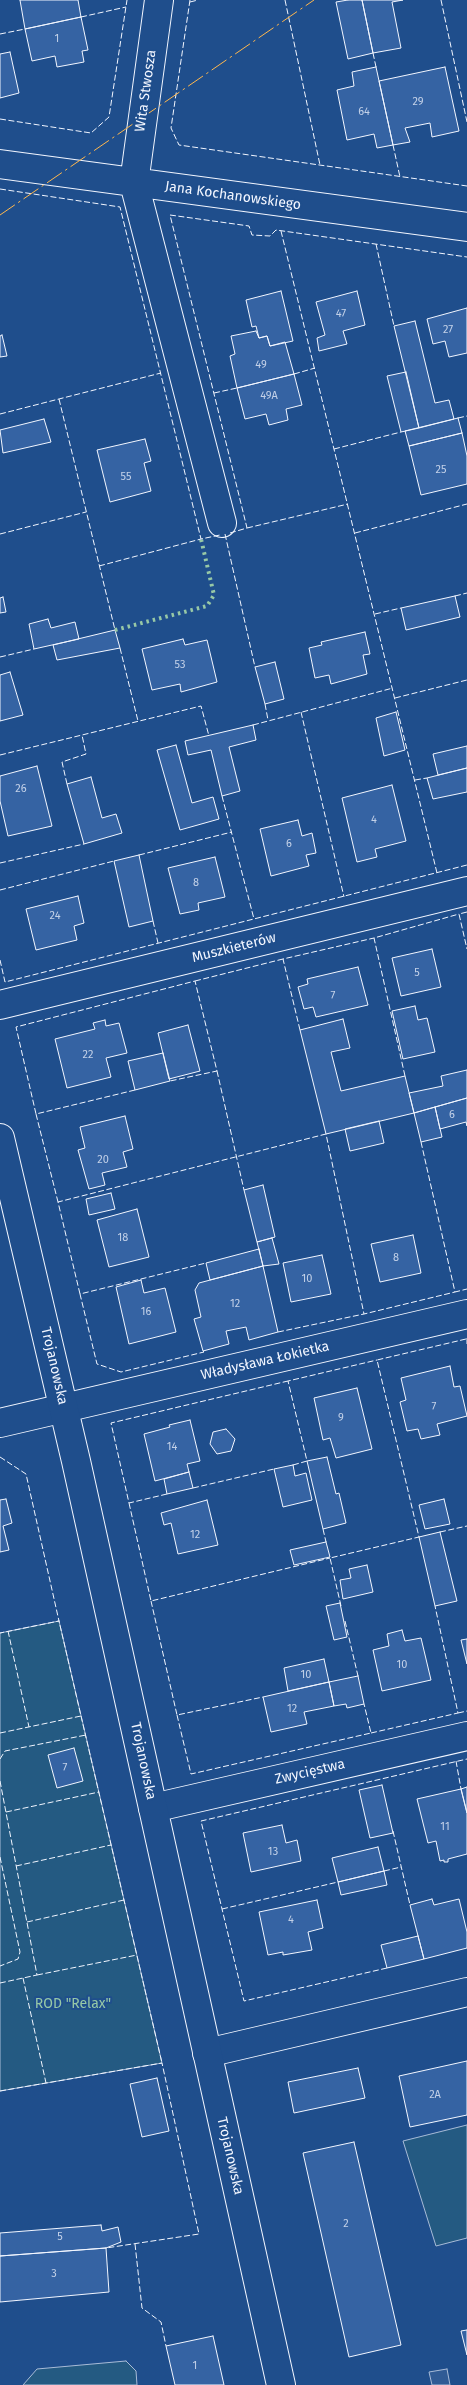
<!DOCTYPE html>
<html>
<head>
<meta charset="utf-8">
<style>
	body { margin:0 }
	canvas { display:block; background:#1f4e8c }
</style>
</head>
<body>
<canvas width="467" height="2385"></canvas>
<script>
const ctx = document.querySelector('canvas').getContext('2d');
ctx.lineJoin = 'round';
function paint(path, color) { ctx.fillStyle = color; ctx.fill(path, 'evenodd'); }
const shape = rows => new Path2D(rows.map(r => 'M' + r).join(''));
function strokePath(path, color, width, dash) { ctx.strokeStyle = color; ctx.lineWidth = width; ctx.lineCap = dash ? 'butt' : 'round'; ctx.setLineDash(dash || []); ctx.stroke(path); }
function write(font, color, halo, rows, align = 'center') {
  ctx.font = font + ' "Fira Sans",sans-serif'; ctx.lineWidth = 4; ctx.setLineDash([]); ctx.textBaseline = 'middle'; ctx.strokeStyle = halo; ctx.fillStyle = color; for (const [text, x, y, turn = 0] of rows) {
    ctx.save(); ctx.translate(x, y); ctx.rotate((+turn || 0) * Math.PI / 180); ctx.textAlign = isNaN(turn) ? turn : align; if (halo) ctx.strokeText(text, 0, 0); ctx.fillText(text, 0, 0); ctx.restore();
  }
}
const green = shape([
	[59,1621,162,2063,0,2091,0,1633,59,1621],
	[467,2125,467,2238,436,2246,403,2141,467,2125],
	[126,2361,136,2371,137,2385,23,2385,37,2369,126,2361]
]);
const parking = shape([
	[447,2369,450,2385,432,2385,429,2372,447,2369]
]);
const building = shape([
	[20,0,78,0,81,17,25,29,20,0],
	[348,0,362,0,373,53,348,59,336,2,348,0],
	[362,0,403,0,392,2,401,48,373,53,362,0],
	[81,17,88,50,82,51,84,62,57,67,55,56,32,61,25,29,81,17],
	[10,52,19,93,0,98,0,54,10,52],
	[376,67,393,145,377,148,374,134,347,140,337,90,354,86,352,72,376,67],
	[445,67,459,131,432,137,430,123,405,128,410,142,393,145,379,81,445,67],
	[281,291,293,341,270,346,267,336,259,338,256,326,252,327,246,300,281,291],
	[357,291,365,325,343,331,347,344,319,351,317,338,325,335,316,302,357,291],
	[467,308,467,353,449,357,445,341,433,344,427,319,467,308],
	[415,321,435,403,449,400,454,419,419,428,394,326,415,321],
	[256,331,259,338,267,336,270,346,285,342,294,374,237,388,230,356,235,354,231,336,256,331],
	[2,335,7,356,0,357,0,336,2,335],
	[406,372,419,428,401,432,387,376,406,372],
	[294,374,302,405,286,409,288,420,269,425,266,414,245,419,237,388,294,374],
	[458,418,462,433,409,446,405,431,458,418],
	[44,419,51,442,3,453,0,430,44,419],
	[462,433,467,456,467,484,421,495,409,446,462,433],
	[145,439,151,461,144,463,151,491,110,502,97,450,145,439],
	[455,596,460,617,406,630,401,608,455,596],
	[3,597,6,612,0,613,0,598,3,597],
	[48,619,51,628,75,622,79,639,34,649,29,624,48,619],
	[115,630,120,648,57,660,53,645,115,630],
	[365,632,370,654,363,655,367,674,331,684,329,675,315,678,309,648,322,645,321,642,365,632],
	[183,639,185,645,207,640,217,682,181,692,180,684,152,690,142,649,183,639],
	[275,662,284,699,265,704,255,667,275,662],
	[10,672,23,715,0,721,0,675,10,672],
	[396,712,405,750,384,756,376,718,396,712],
	[253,725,256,740,229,747,240,791,222,796,211,750,188,755,185,741,253,725],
	[176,745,192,803,213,797,219,819,180,830,157,750,176,745],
	[467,746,467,768,438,775,433,754,467,746],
	[37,766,52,826,8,836,0,801,0,776,37,766],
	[467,768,467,792,433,799,427,778,467,768],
	[91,777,102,818,116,814,122,833,84,844,67,784,91,777],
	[392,785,406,841,375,849,377,857,357,862,342,798,392,785],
	[298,820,302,836,312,833,316,853,306,855,309,866,271,876,260,829,298,820],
	[139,855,153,921,129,927,114,861,139,855],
	[215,857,225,897,198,903,199,910,180,914,168,868,215,857],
	[78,896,84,923,74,926,77,940,36,950,26,909,78,896],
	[432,949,441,987,401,996,392,958,432,949],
	[358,967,368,1005,316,1017,313,1007,304,1009,298,987,308,984,307,979,358,967],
	[415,1006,418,1020,427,1018,435,1052,403,1059,392,1011,415,1006],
	[343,1019,350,1048,331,1052,341,1091,405,1076,414,1113,326,1134,300,1030,343,1019],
	[105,1020,106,1026,119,1023,127,1053,106,1058,111,1077,67,1088,55,1039,95,1029,93,1023,105,1020],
	[188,1025,200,1071,169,1079,158,1033,188,1025],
	[163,1053,170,1081,135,1090,128,1061,163,1053],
	[467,1070,467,1098,414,1113,409,1093,443,1086,441,1076,467,1070],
	[467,1098,467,1126,466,1122,440,1129,435,1107,467,1098],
	[435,1107,442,1137,421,1142,414,1113,435,1107],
	[125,1116,133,1149,123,1152,127,1167,102,1173,105,1185,89,1189,78,1150,85,1148,80,1127,125,1116],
	[379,1121,384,1143,350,1151,345,1129,379,1121],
	[263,1185,275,1237,257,1242,244,1190,263,1185],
	[111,1193,115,1209,89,1215,86,1199,111,1193],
	[137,1209,149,1257,109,1267,97,1220,137,1209],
	[413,1235,421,1273,380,1282,371,1244,413,1235],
	[272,1238,279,1264,263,1266,257,1242,272,1238],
	[259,1249,263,1266,210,1280,206,1263,259,1249],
	[322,1255,331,1294,291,1302,283,1263,322,1255],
	[263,1266,278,1332,249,1340,246,1327,226,1331,229,1344,203,1351,194,1319,201,1317,195,1290,199,1283,263,1266],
	[141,1280,144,1293,165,1288,176,1332,129,1344,116,1287,141,1280],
	[450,1366,454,1387,460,1386,467,1416,437,1424,440,1435,421,1439,418,1429,407,1431,400,1402,406,1400,401,1378,450,1366],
	[357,1388,372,1449,336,1458,330,1438,323,1440,314,1398,357,1388],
	[190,1420,200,1461,187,1464,189,1472,155,1481,144,1434,170,1427,169,1425,190,1420],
	[226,1429,235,1439,231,1451,217,1454,210,1444,213,1432,226,1429],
	[327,1457,336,1494,339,1493,346,1523,323,1529,307,1461,327,1457],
	[293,1465,295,1476,306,1473,312,1500,283,1507,274,1469,293,1465],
	[189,1472,193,1488,167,1494,164,1479,189,1472],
	[6,1499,12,1523,3,1526,9,1550,0,1552,0,1500,6,1499],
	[444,1499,450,1524,425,1529,419,1505,444,1499],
	[207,1500,218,1545,178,1554,171,1523,164,1525,161,1513,207,1500],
	[440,1532,457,1601,435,1606,419,1537,440,1532],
	[326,1542,330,1557,294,1565,290,1550,326,1542],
	[367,1565,373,1592,343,1599,340,1580,351,1578,349,1569,367,1565],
	[340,1603,347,1637,334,1640,326,1606,340,1603],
	[402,1630,405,1641,421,1638,431,1680,382,1691,373,1650,389,1646,387,1634,402,1630],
	[467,1639,467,1664,461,1640,467,1639],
	[324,1659,329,1682,288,1691,284,1668,324,1659],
	[358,1676,364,1704,347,1708,346,1704,334,1706,329,1682,358,1676],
	[329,1682,334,1706,304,1712,307,1724,271,1732,263,1697,329,1682],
	[74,1748,83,1781,57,1788,48,1755,74,1748],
	[382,1785,393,1833,370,1838,359,1790,382,1785],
	[467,1787,467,1813,461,1789,467,1787],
	[461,1789,467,1813,467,1854,448,1859,448,1862,444,1862,444,1860,440,1861,436,1841,428,1843,417,1799,461,1789],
	[282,1825,286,1843,297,1840,301,1861,251,1872,243,1833,282,1825],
	[378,1847,384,1871,338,1882,332,1858,378,1847],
	[384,1871,387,1885,341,1895,338,1882,384,1871],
	[432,1899,434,1905,459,1899,467,1932,467,1948,424,1959,410,1905,432,1899],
	[317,1900,323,1928,308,1932,312,1950,283,1955,283,1952,268,1955,259,1912,317,1900],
	[418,1936,424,1959,387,1968,381,1945,418,1936],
	[467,2061,467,2115,410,2127,399,2076,467,2061],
	[358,2068,365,2098,294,2113,288,2082,358,2068],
	[157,2078,169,2131,142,2137,130,2084,157,2078],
	[354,2142,401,2345,349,2357,303,2153,354,2142],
	[101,2225,102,2231,118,2227,121,2242,106,2248,0,2256,0,2233,101,2225],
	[106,2248,109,2292,0,2302,0,2256,106,2248],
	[467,2330,467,2355,461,2331,467,2330],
	[213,2336,224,2385,175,2385,166,2346,213,2336]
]);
const street = shape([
	[159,0,134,183,222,523],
	[0,164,467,227],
	[0,1005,467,891],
	[0,1423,467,1314],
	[153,1808,467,1736],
	[207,2053,467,1992]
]);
const secondary = shape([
	[0,1138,76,1461,281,2385]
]);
const hedge = shape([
	[115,630,207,606,214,595,201,539]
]);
const fence = shape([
	[190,0,171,128,179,145,467,186],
	[285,0,320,165],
	[441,0,467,122],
	[190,2,198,0],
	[81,17,126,7],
	[0,34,25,29],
	[373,53,376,67],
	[0,119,91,133,109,117,127,0],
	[393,145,400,177],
	[0,189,120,207,201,539,220,535],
	[281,231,437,873],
	[376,244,394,326],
	[294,374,315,368],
	[214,393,237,388],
	[59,399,115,630],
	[0,414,161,373],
	[458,418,467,416],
	[334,449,401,432],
	[247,528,348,504],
	[230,533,247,528,170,215,249,226,252,235,270,236,276,230,467,257],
	[355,533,467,504],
	[0,534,86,512],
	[225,534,255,667],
	[99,566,201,539],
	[455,596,467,593],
	[375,614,401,608],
	[120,648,138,721],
	[0,657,34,649],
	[395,698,467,680],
	[265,704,268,720],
	[301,712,344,897],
	[253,725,393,688],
	[0,755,201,706,209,736],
	[415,780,427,778],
	[67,784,62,762,86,754,82,735],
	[222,796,254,919],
	[139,855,232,832],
	[0,863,84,844],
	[0,890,114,861],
	[467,912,459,914,467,949],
	[153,921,158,943],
	[0,960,5,982,467,865],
	[195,981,283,959],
	[300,1030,283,959,374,938],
	[217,1071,244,1190],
	[405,1076,374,938,459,914],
	[135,1090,36,1114,16,1027,195,981,217,1071,170,1081],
	[36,1114,58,1202],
	[421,1142,455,1292,467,1289],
	[80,1294,58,1202,326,1134,364,1314,455,1292],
	[278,1332,364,1314],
	[467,1338,467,1345],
	[203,1351,204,1352,121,1372,97,1364,80,1294,206,1263],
	[0,1457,26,1474,59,1621,0,1633],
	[293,1465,307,1461,288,1381,377,1360],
	[193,1488,274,1469],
	[167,1494,129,1503,111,1423,288,1381],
	[129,1503,151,1601,330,1558],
	[323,1529,326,1542],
	[440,1532,467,1526],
	[151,1601,177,1715,263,1697],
	[341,1606,330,1558,419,1537,377,1360,466,1339],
	[345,1621,358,1676],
	[8,1631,29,1727],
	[458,1713,467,1711],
	[177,1715,191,1774,371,1733,364,1704],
	[81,1716,162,2063],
	[0,1733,81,1716,59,1621],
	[371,1733,458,1713,435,1606],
	[0,1759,5,1751,86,1735],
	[456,1761,461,1789],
	[0,1781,37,1975,0,1983],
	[6,1812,99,1792],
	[393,1831,410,1905],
	[0,1857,20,1952,18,1959,0,1966],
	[16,1866,111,1845],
	[384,1871,401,1867],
	[222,1909,338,1882],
	[27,1922,124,1900],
	[387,1968,244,2001,201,1821,467,1759],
	[37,1975,137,1955],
	[23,1978,46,2083],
	[0,2091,162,2063,199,2234,106,2248],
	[135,2244,142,2308,161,2322,166,2346]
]);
const power = shape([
	[0,215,314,0]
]);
const numberNames = [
	["1",57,39],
	["29",418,102],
	["64",364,112],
	["47",341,314],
	["27",448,330],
	["49",261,365],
	["49A",269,396],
	["25",441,470],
	["55",126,477],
	["53",180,665],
	["26",21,789],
	["4",374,820],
	["6",289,844],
	["8",196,883],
	["24",55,916],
	["5",417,973],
	["7",333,996],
	["22",88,1055],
	["6",452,1115],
	["20",103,1160],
	["18",123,1238],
	["8",396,1258],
	["10",307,1279],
	["12",235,1304],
	["16",146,1312],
	["7",434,1407],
	["9",341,1418],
	["14",172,1447],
	["12",195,1535],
	["10",402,1665],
	["10",306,1675],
	["12",292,1709],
	["7",65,1768],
	["11",445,1827],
	["13",273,1852],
	["4",291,1920],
	["2A",435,2095],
	["2",346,2224],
	["5",60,2237],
	["3",54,2274],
	["1",195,2366]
];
const streetNames = [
	["Wita Stwosza",146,91,-82],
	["Jana Kochanowskiego",233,196,8],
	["Muszkieterów",234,948,-14],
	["Władysława Łokietka",265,1361,-13],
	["Trojanowska",54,1366,77],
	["Trojanowska",143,1761,78],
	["Zwycięstwa",310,1772,-13],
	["Trojanowska",230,2156,77]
];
const parkNames = [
	["ROD \"Relax\"",73,2004]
];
paint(green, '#245a82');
strokePath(green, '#a8bbd7', 1);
paint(parking, '#305b95');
strokePath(parking, '#a8bbd7', 1);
paint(building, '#3563a3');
strokePath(building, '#f2f6ff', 1);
strokePath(street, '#f2f6ff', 30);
strokePath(secondary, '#f2f6ff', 30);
strokePath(street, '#1f4e8c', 28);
strokePath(secondary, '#1f4e8c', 28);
strokePath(hedge, '#97c8a6', 4, [2.5, 4]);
strokePath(fence, '#f2f6ff', 1, [6, 2.5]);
strokePath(power, '#ffb74d', 1, [18, 4, 2.5, 4]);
write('11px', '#c3d1e8', null, numberNames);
write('14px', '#f2f6ff', '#1f4e8c', streetNames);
write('14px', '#97c8a6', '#1f4e8c', parkNames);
</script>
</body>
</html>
